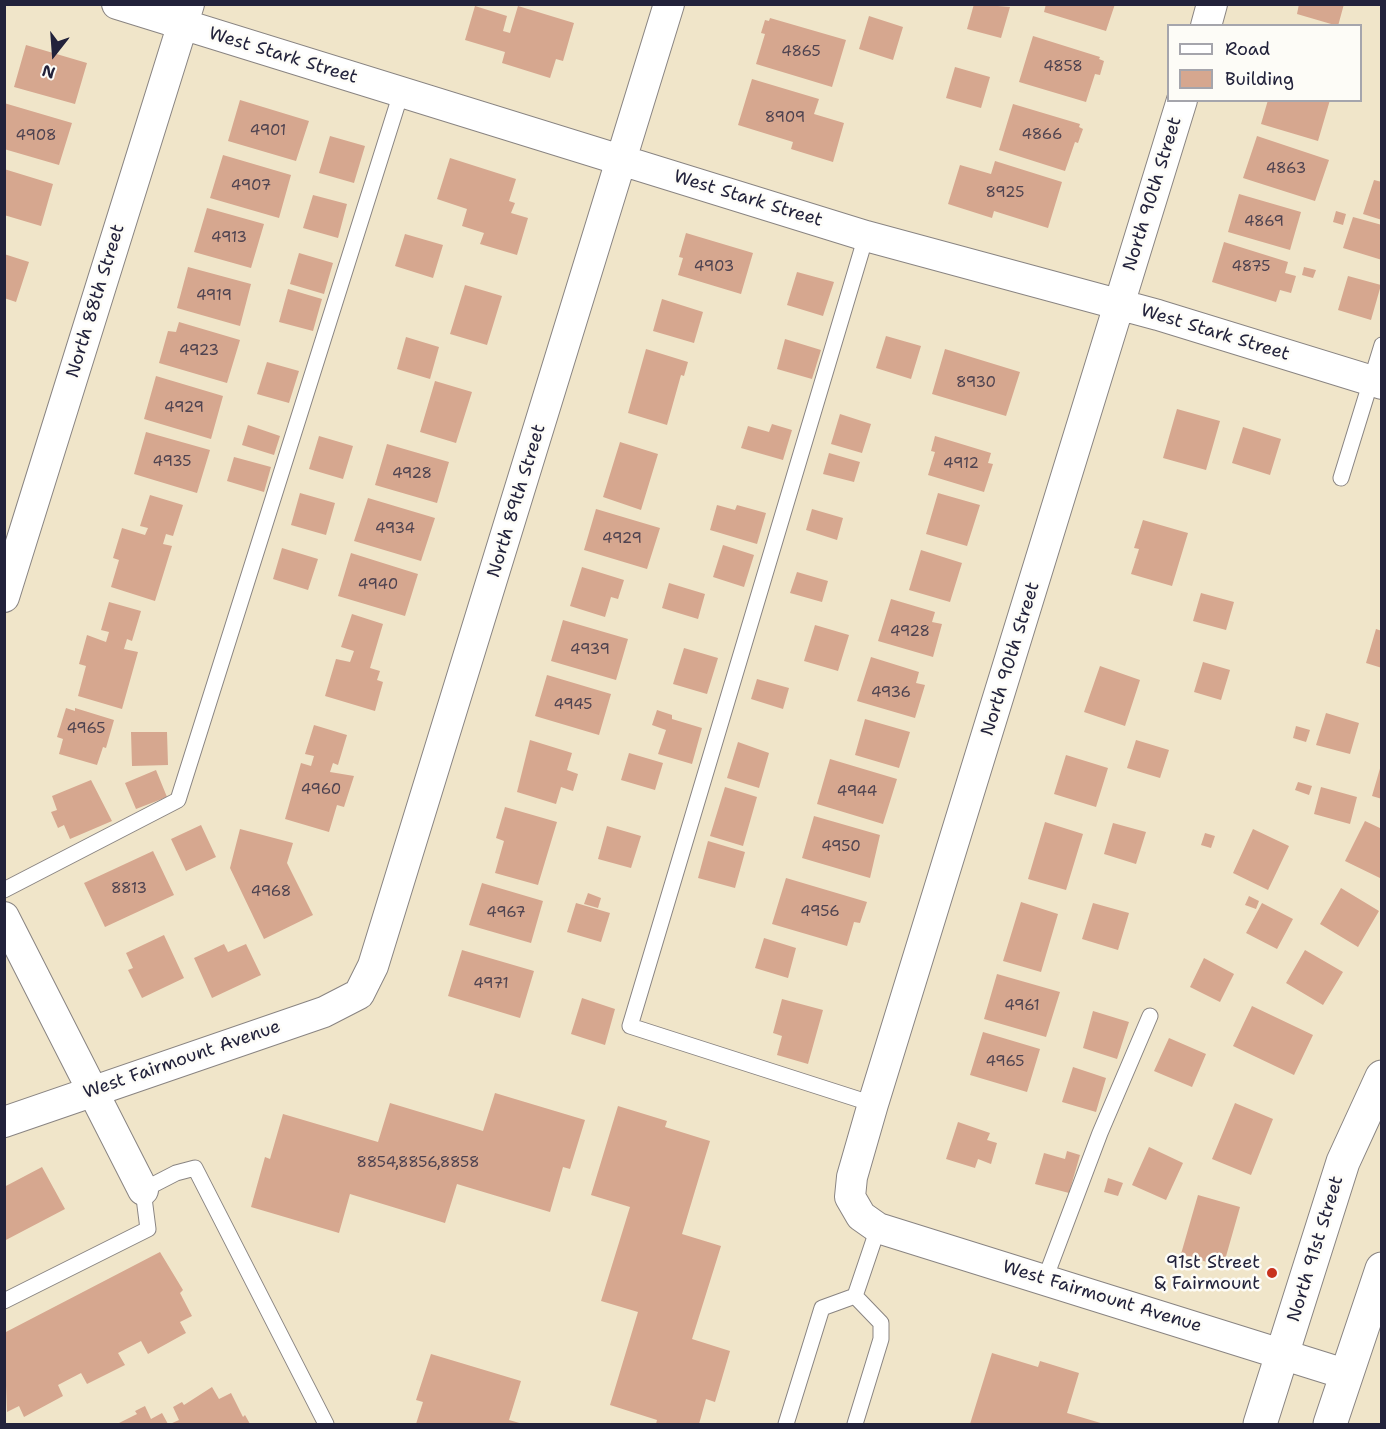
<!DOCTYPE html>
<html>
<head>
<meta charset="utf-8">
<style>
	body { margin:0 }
	#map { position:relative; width:1386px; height:1429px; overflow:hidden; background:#f0e5c9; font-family:"Shantell Sans",sans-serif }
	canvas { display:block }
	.frame { position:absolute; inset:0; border:6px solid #22223b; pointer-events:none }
	.legend { position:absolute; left:1167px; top:24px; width:195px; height:78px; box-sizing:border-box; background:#fdfcf7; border:2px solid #a5a5ac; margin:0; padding:8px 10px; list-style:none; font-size:18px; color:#22223b }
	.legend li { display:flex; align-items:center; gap:12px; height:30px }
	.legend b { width:30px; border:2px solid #a5a5ac }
	.north { position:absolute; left:24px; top:24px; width:60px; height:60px; -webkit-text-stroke:4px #fdfcf7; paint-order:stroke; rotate:197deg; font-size:16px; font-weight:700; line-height:24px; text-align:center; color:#22223b }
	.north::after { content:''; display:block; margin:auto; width:21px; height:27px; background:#22223b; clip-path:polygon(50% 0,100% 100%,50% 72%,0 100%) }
</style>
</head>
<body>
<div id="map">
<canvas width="1386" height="1429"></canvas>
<div class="frame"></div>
<ul class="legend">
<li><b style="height:8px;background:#fff"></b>Road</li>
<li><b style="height:16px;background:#d6a78f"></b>Building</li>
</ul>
<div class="north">N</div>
</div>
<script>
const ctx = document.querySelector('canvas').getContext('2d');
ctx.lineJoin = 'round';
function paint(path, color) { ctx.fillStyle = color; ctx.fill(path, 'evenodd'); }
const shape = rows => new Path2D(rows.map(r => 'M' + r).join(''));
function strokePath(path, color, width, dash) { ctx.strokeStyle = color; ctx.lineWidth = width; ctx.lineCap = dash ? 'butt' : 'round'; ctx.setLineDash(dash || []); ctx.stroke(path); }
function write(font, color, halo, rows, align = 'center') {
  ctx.font = font + ' "Shantell Sans",sans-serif'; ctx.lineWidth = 5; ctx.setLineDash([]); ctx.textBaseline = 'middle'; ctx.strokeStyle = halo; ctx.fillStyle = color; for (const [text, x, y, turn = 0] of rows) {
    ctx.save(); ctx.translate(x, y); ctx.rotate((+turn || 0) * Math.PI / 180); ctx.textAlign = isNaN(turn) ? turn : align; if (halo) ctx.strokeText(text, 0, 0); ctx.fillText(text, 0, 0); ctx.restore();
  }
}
const building = shape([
	[974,4,1010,7,1001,38,967,29],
	[1046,4,1115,4,1106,31,1044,12],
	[1299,4,1344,4,1338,26,1297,14],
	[475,6,507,16,503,31,510,33,518,6,574,23,563,61,556,59,550,78,502,63,505,52,465,40],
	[869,16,903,27,893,60,859,49],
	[770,18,846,40,832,87,756,64,765,34,761,33,765,20,769,21],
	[1033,36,1100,57,1099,59,1104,61,1100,75,1095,74,1086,102,1019,82],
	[26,45,87,63,75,104,14,87],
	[955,67,990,77,981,108,946,98],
	[752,79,819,99,814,114,844,123,833,162,791,149,793,142,738,125],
	[240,100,309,121,296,161,228,141],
	[1268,100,1330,100,1318,141,1261,124],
	[4,103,72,123,59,165,4,149],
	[1013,104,1080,124,1079,127,1083,129,1078,143,1075,142,1065,171,999,150],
	[330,136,365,146,354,183,319,173],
	[1257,136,1329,160,1315,201,1243,178],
	[223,155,291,175,279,218,210,198],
	[450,158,516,179,509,201,515,203,511,213,528,218,517,255,480,244,484,233,462,226,467,209,437,199],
	[995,161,1062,182,1048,228,994,211,992,218,948,204,960,165,991,174],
	[4,169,53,184,41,226,4,215],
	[1374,180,1382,182,1382,220,1363,214],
	[1239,194,1301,212,1290,250,1228,232],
	[313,195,347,204,338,238,303,228],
	[207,208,264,224,251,268,194,252],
	[1336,211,1346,214,1343,225,1333,222],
	[1353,217,1382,225,1382,260,1343,248],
	[686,233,753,253,741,294,678,275,683,258,679,257],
	[405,234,443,245,433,278,395,266],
	[1224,242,1288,262,1285,273,1296,276,1291,293,1280,290,1276,302,1212,282],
	[299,253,333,263,324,294,290,284],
	[4,254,29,262,16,302,4,298],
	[188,267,251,284,240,326,177,308],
	[1304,267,1316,270,1313,278,1302,275],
	[797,272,834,282,823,316,787,305],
	[1348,276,1381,285,1371,320,1338,310],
	[465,285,502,296,487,345,450,334],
	[288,289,322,299,313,331,279,322],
	[662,299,703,312,694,343,653,331],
	[179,322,240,340,227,383,159,363,168,331,176,332],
	[886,336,921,346,911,379,876,368],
	[406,337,439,347,430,379,397,369],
	[785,339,821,350,812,379,777,369],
	[646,349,688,362,684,376,681,375,667,425,628,413],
	[945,349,1020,372,1006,416,932,394],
	[267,362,299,371,289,403,257,394],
	[156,376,223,396,211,439,144,419],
	[435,381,472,392,456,443,420,432],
	[1177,409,1220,421,1206,470,1163,458],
	[840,414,871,424,862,453,831,444],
	[772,424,792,430,783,460,741,448,748,426,769,432],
	[248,425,280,436,274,455,242,445],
	[1243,427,1281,439,1270,475,1232,463],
	[146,432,210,450,197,493,134,474],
	[319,436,353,446,343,479,309,469],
	[935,436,991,453,988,463,993,464,984,492,928,475,935,452,931,451],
	[620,442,658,454,641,510,603,497],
	[387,444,449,462,437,503,375,485],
	[829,453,860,462,854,482,823,474],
	[234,457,271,467,264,492,227,481],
	[300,493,335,503,326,535,291,525],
	[938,493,980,505,967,546,926,534],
	[150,495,183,505,173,536,166,534,163,544,172,546,155,601,111,587,119,560,113,558,122,528,145,535,148,528,140,526],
	[368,498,435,518,421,561,354,541],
	[717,505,735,510,737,505,766,513,757,544,710,530],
	[596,509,660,528,647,569,584,550],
	[812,509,843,518,837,540,806,530],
	[1143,520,1188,533,1172,586,1131,574,1139,549,1134,548],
	[723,545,754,555,744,587,713,577],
	[282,548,318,559,308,590,273,579],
	[921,550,962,563,950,602,909,590],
	[351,553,418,574,405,616,338,596],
	[582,567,624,580,618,599,611,597,605,617,570,606],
	[797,572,828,581,822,602,790,593],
	[669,583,705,594,698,619,662,608],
	[1201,593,1234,602,1226,630,1193,621],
	[891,599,935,612,932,622,942,624,933,657,878,641],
	[109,602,141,611,132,641,127,639,124,649,138,652,122,709,78,696,86,666,79,664,87,635,106,642,109,632,101,630],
	[352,614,383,624,370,668,380,671,377,680,383,682,375,711,325,696,336,659,350,662,354,651,341,647],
	[563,620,628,639,616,680,551,661],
	[815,625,849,635,838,671,804,661],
	[1376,629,1382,631,1382,668,1366,663],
	[684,648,718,658,707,694,673,684],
	[871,657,919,672,916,683,925,685,915,718,857,701],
	[1203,662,1230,670,1221,700,1194,692],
	[1100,666,1140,680,1125,726,1084,712],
	[547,675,611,694,599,735,535,716],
	[757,679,789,688,783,709,751,699],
	[66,708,75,711,75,708,114,720,106,748,103,747,97,765,59,754,63,739,57,737],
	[657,710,672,715,672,719,702,728,692,764,658,754,666,730,652,725],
	[1326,713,1359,723,1350,754,1316,745],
	[865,719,910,732,899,768,855,755],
	[314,725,347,735,338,765,333,763,330,772,354,776,344,807,337,805,329,832,285,819,301,763,311,766,314,756,305,754],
	[1296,726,1310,730,1306,742,1293,738],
	[131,732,167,732,168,765,132,766],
	[530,740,572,753,567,770,578,774,573,791,561,787,556,804,517,792],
	[1136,740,1169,750,1160,778,1127,768],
	[738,742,769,753,759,788,727,778],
	[629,753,663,763,655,790,621,780],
	[1066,755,1108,768,1096,807,1054,794],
	[830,759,897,779,883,824,817,804],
	[1381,765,1382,765,1382,799,1372,796],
	[156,770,167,797,136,809,125,783],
	[91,780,112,821,70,839,64,825,58,828,51,812,57,810,52,796],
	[1298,782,1312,786,1309,795,1295,790],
	[725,787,757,797,743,846,710,836],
	[1321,787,1357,797,1350,824,1314,814],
	[505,807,557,822,538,885,495,873,504,841,496,838],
	[814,816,880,835,870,878,802,858],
	[1365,821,1382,829,1382,879,1345,861],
	[1045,822,1083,834,1066,890,1028,879],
	[1113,823,1146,832,1136,864,1104,854],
	[201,825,216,857,186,871,171,839],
	[607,826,641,836,631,868,598,859],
	[240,829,293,843,287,863,313,915,264,939,230,868],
	[1253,829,1289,846,1268,890,1233,873],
	[1205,833,1215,836,1211,848,1201,845],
	[708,841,745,852,735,888,698,878],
	[153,851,174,895,105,927,84,883],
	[786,878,867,902,860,923,854,922,847,946,772,924],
	[482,883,543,901,531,943,469,925],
	[1341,888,1379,911,1358,947,1320,924],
	[588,893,601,898,598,908,584,904],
	[1249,896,1259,901,1256,909,1245,905],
	[1021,902,1058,914,1041,972,1003,961],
	[576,903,610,913,601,942,567,932],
	[1093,903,1129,913,1118,950,1082,939],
	[1262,903,1293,919,1277,949,1246,933],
	[164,935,184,978,142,998,128,970,133,968,126,953],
	[764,938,796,948,788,978,755,968],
	[224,944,228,952,246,944,261,975,212,998,194,958],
	[462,950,534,971,520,1018,448,996],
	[1305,950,1343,972,1323,1005,1286,983],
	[1204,958,1234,974,1220,1002,1190,987],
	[997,974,1060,992,1046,1037,984,1019],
	[582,998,615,1009,605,1045,571,1034],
	[782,999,823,1010,808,1064,777,1055,782,1036,773,1033],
	[1252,1006,1313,1035,1294,1075,1233,1046],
	[1093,1011,1129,1022,1117,1059,1083,1048],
	[983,1032,1040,1049,1027,1092,970,1075],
	[1169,1038,1206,1054,1192,1087,1154,1071],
	[1073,1067,1106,1078,1096,1112,1062,1102],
	[495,1093,585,1120,570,1169,563,1167,550,1212,457,1184,445,1223,350,1194,339,1233,251,1207,265,1157,270,1159,283,1114,378,1142,390,1103,483,1131],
	[1235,1103,1273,1119,1251,1175,1212,1159],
	[618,1106,667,1121,665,1127,710,1141,682,1234,721,1246,692,1339,730,1351,715,1402,706,1399,699,1424,656,1424,657,1420,610,1405,638,1312,601,1301,630,1207,591,1195],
	[958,1122,990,1133,987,1140,997,1143,991,1164,978,1159,975,1168,946,1159],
	[1149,1147,1183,1163,1166,1200,1132,1185],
	[1067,1151,1080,1155,1069,1193,1035,1184,1044,1153,1065,1159],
	[42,1167,65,1209,4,1241,4,1187],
	[1108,1178,1123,1183,1118,1196,1104,1192],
	[1198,1195,1240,1207,1223,1267,1181,1254],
	[160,1252,183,1290,180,1293,192,1316,180,1322,186,1333,148,1354,141,1341,118,1353,125,1365,87,1384,81,1373,58,1385,63,1396,24,1417,19,1406,7,1412,4,1333],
	[992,1353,1038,1367,1040,1361,1079,1373,1067,1413,1104,1424,970,1424],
	[431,1354,521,1381,509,1420,523,1424,416,1424,423,1402,416,1400],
	[212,1387,219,1399,231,1393,243,1417,245,1415,250,1424,170,1424,179,1420,173,1407,182,1402,184,1405],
	[145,1406,151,1419,162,1413,168,1424,117,1424,137,1414,135,1411]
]);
const lane = shape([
	[866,236,630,1026,873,1104],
	[1341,478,1382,345],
	[4,890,178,800,401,93],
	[1045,1279,1100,1133,1150,1016],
	[4,1301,148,1229,143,1190,176,1173,195,1168,326,1424],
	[786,1424,822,1308,855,1296,878,1228],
	[855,1424,881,1339,881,1323,855,1296]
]);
const street = shape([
	[117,4,866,236,1158,315,1382,384],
	[1206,26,1212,4],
	[1182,100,873,1104,852,1177,850,1197,861,1216,878,1228,1345,1374],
	[4,597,189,4],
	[4,917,143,1190],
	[4,1122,324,1012,359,994,373,966,669,4]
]);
const secondary = shape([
	[1260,1424,1343,1162,1382,1077],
	[1330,1424,1382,1269]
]);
const markers = [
	[1272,1273,6,"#c8321e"]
];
const numberNames = [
	["4865",801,52],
	["4858",1063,67],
	["8909",785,118],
	["4901",268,131],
	["4866",1042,135],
	["4908",36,136],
	["4863",1286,169],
	["4907",251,186],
	["8925",1005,193],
	["4869",1264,222],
	["4913",229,238],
	["4903",714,267],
	["4875",1251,267],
	["4919",214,296],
	["4923",199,351],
	["8930",976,383],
	["4929",184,408],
	["4935",172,462],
	["4912",961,464],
	["4928",412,474],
	["4934",395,529],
	["4929",622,539],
	["4940",378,585],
	["4928",910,632],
	["4939",590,650],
	["4936",891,693],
	["4945",573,705],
	["4965",86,729],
	["4960",321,790],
	["4944",857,792],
	["4950",841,847],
	["8813",129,889],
	["4968",271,892],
	["4956",820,912],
	["4967",506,913],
	["4971",491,984],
	["4961",1022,1006],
	["4965",1005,1062],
	["8854,8856,8858",418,1163]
];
const streetNames = [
	["West Stark Street",283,56,17],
	["North 90th Street",1153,194,-73],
	["West Stark Street",748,199,17],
	["North 88th Street",96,301,-73],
	["West Stark Street",1215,333,17],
	["North 89th Street",517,501,-73],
	["North 90th Street",1011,659,-73],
	["West Fairmount Avenue",182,1060,-19],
	["North 91st Street",1316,1249,-73],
	["West Fairmount Avenue",1102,1297,17]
];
const poiNames = [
	["91st Street",1260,1263],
	["& Fairmount",1260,1284]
];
paint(building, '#d6a78f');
strokePath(lane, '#898482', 17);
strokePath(street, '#898482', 32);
strokePath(secondary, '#898482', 35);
strokePath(lane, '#fff', 15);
strokePath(street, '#fff', 30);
strokePath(secondary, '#fff', 33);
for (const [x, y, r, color] of markers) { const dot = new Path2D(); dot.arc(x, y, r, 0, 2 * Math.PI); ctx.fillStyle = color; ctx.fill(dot); strokePath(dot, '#fdfcf7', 2); }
write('15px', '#4f4350', null, numberNames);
write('18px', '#22223b', '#fdfcf7', streetNames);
write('18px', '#22223b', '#fdfcf7', poiNames, 'right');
</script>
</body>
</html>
